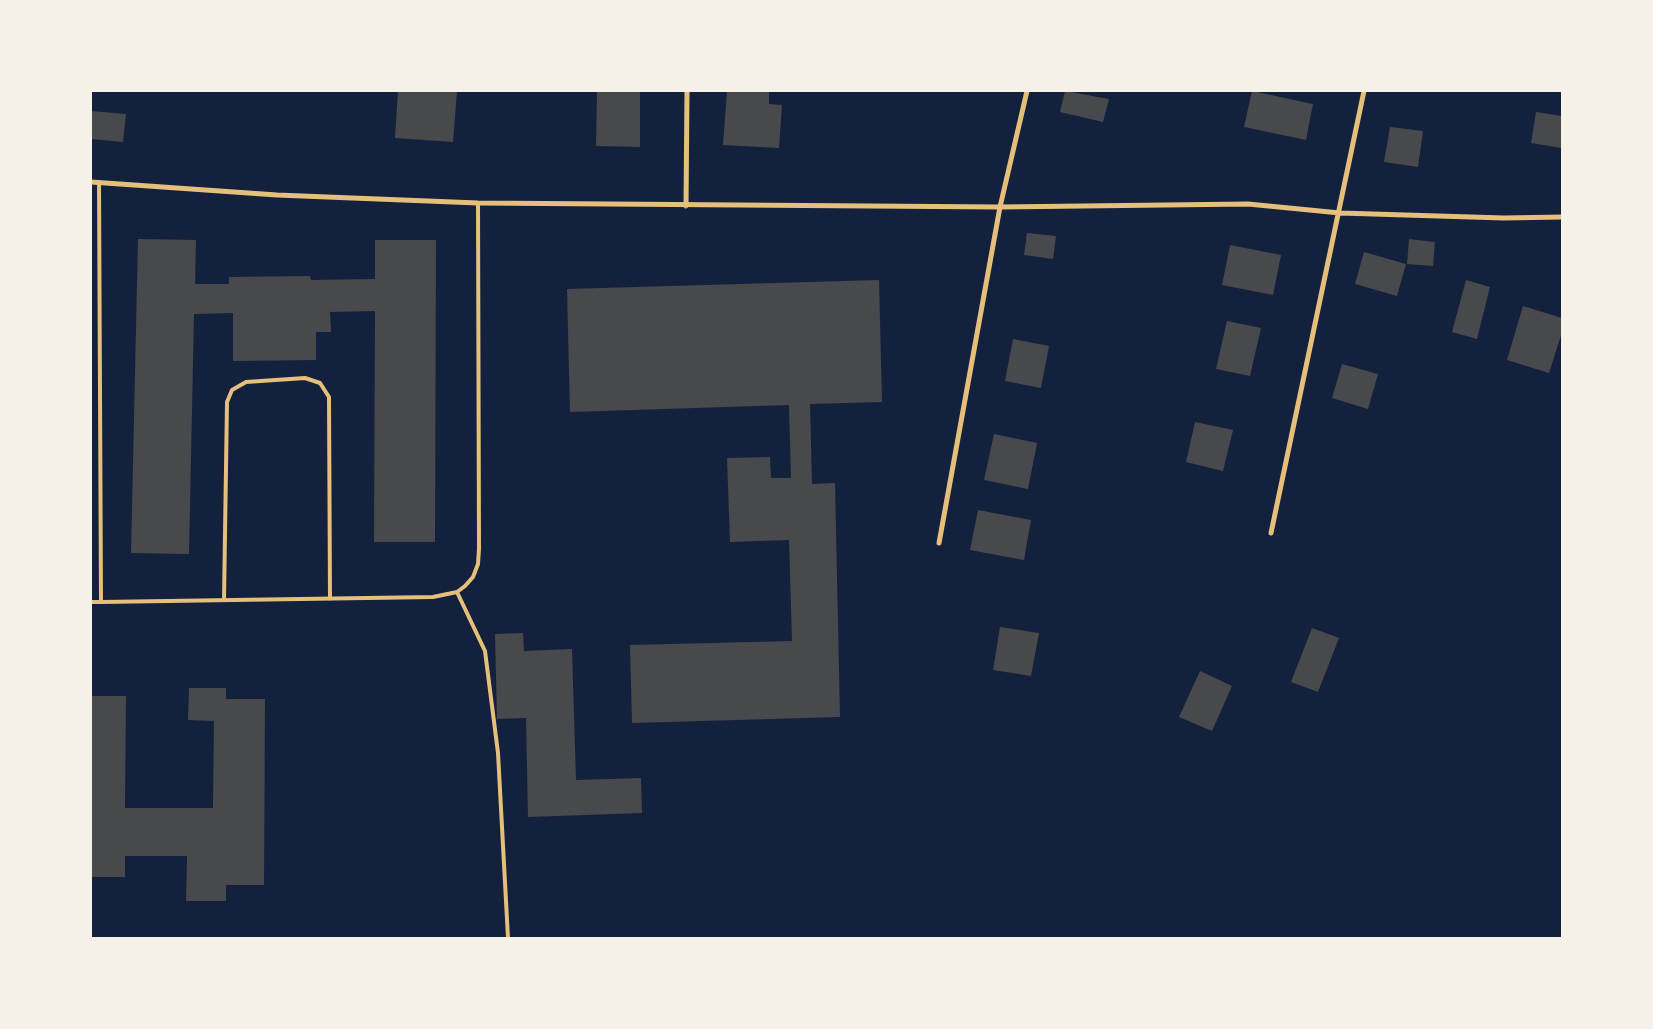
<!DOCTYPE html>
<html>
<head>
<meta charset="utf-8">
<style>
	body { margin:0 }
	#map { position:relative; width:1653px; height:1029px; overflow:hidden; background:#14213d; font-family:Helvetica,sans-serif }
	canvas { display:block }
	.frame { position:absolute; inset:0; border:92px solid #f6f1e7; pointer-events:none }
</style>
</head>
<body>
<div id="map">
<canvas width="1653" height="1029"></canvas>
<div class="frame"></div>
</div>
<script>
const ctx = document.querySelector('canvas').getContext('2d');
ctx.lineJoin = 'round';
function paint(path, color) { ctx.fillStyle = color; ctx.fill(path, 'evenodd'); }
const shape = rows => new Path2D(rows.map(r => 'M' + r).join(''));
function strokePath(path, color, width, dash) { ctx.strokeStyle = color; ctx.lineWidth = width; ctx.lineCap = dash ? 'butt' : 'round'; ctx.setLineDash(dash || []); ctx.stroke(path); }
const building = shape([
	[398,91,457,91,453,142,395,138],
	[597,91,640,91,640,147,596,146],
	[727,91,769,91,769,104,782,105,779,148,723,145],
	[1065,91,1109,99,1103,122,1060,112],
	[1252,91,1313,104,1306,140,1244,127],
	[91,111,126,114,123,142,91,139],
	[1536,112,1562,116,1562,148,1531,143],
	[1390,127,1423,131,1418,167,1384,162],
	[1027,233,1056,236,1053,259,1024,255],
	[138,239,196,240,195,284,229,284,229,277,310,276,311,280,375,279,375,240,436,240,435,542,374,542,375,311,330,312,331,332,316,332,316,360,233,361,233,313,194,314,189,554,131,553],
	[1409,239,1435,242,1433,266,1407,264],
	[1230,245,1281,255,1273,295,1222,285],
	[1364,252,1406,264,1397,296,1355,284],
	[879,280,882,402,810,404,812,484,835,483,840,717,632,723,630,645,792,641,789,540,730,542,727,458,770,457,771,478,791,478,789,405,570,412,567,289],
	[1466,280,1490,287,1477,339,1452,332],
	[1523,306,1562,318,1562,332,1549,373,1507,360],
	[1227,321,1261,328,1250,376,1216,369],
	[1013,339,1049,346,1041,388,1005,381],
	[1342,364,1378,374,1368,409,1332,398],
	[1195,422,1233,430,1223,471,1186,462],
	[994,434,1037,443,1028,489,984,480],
	[978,510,1031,520,1024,560,970,550],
	[1000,627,1039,633,1031,676,993,670],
	[1312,628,1339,638,1318,692,1291,682],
	[523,633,524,651,572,649,576,780,641,778,642,813,528,817,526,718,497,719,495,634],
	[1200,671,1232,686,1212,731,1179,717],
	[189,688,226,688,226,699,265,699,264,885,226,885,226,901,186,901,187,856,125,856,125,877,91,877,91,696,126,696,125,808,213,808,214,721,188,720]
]);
const service = shape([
	[457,592,485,651,498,753,508,938],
	[224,600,227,402,232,390,246,382,305,378,320,383,329,397,330,599],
	[91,602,101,602,99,182],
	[101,602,433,597,457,592,465,586,473,577,478,564,479,549,478,203]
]);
const minor = shape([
	[91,182,277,195,478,203,1000,207,1248,204,1340,213,1504,218,1562,217],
	[686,206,687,91],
	[1271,533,1364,91],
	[939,543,1000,207,1027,91]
]);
paint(building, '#48494c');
strokePath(service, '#e5c07b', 4);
strokePath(minor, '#e5c07b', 5);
</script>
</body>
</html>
